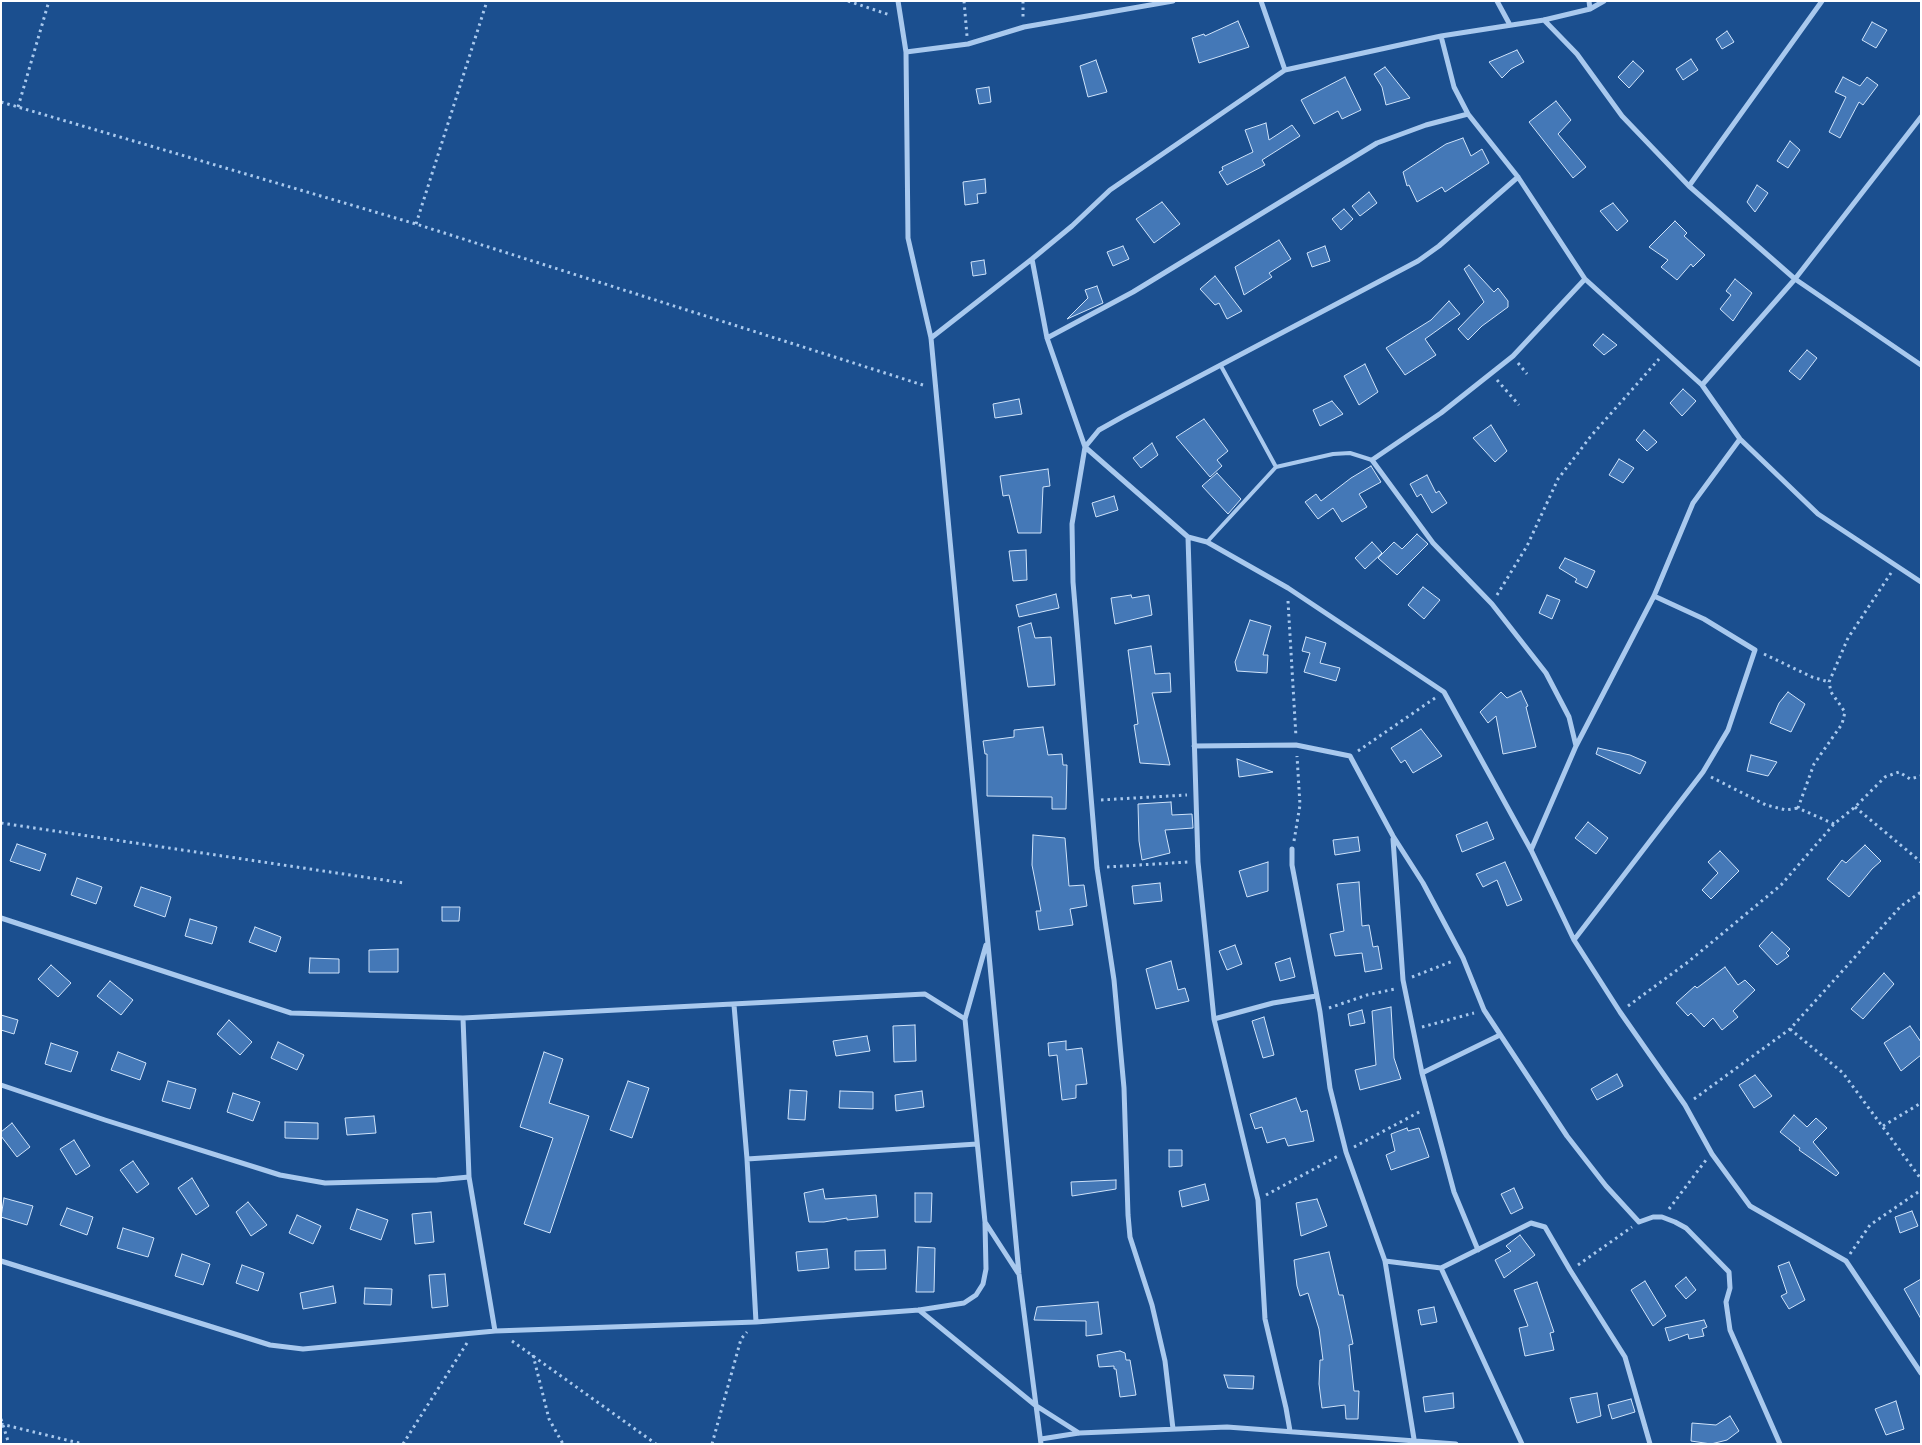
<!DOCTYPE html>
<html>
<head>
<meta charset="utf-8">
<style>
	body { margin:0 }
	#map { position:relative; width:1922px; height:1445px; overflow:hidden; background:#1b4f8f; font-family:"Varela Round",sans-serif }
	canvas { display:block }
	.frame { position:absolute; inset:0; border:2px solid #fff; pointer-events:none }
</style>
</head>
<body>
<div id="map">
<canvas width="1922" height="1445"></canvas>
<div class="frame"></div>
</div>
<script>
const ctx = document.querySelector('canvas').getContext('2d');
ctx.lineJoin = 'round';
function paint(path, color) { ctx.fillStyle = color; ctx.fill(path, 'evenodd'); }
const shape = rows => new Path2D(rows.map(r => 'M' + r).join(''));
function strokePath(path, color, width, dash) { ctx.strokeStyle = color; ctx.lineWidth = width; ctx.lineCap = dash ? 'butt' : 'round'; ctx.setLineDash(dash || []); ctx.stroke(path); }
const building = shape([
	[1238,21,1249,47,1199,63,1192,38,1204,34,1205,36,1238,21],
	[1872,22,1887,30,1876,48,1862,40,1872,22],
	[1727,31,1734,42,1722,49,1716,39,1727,31],
	[1517,50,1524,62,1511,69,1502,78,1489,62,1517,50],
	[1691,59,1698,70,1683,80,1676,69,1691,59],
	[1096,60,1107,92,1088,97,1080,66,1096,60],
	[1633,61,1644,71,1629,88,1618,77,1633,61],
	[1385,67,1410,98,1386,105,1382,87,1374,74,1385,67],
	[1345,77,1361,110,1342,119,1338,111,1314,124,1301,100,1345,77],
	[1843,77,1860,86,1867,77,1878,85,1863,105,1859,102,1840,138,1829,132,1846,97,1835,92,1843,77],
	[989,87,991,102,979,104,976,89,989,87],
	[1556,101,1571,120,1558,134,1586,167,1573,178,1529,122,1556,101],
	[1266,123,1269,140,1292,125,1300,136,1262,160,1265,165,1227,185,1219,172,1223,170,1222,167,1253,152,1245,130,1266,123],
	[1463,138,1471,156,1482,149,1489,163,1445,192,1442,187,1417,202,1409,185,1407,186,1403,172,1446,144,1463,138],
	[1790,141,1800,150,1788,168,1777,161,1790,141],
	[985,179,986,193,977,194,978,203,965,205,963,182,985,179],
	[1757,185,1768,193,1755,212,1747,202,1757,185],
	[1369,192,1377,203,1360,216,1352,206,1369,192],
	[1162,202,1180,224,1154,243,1136,219,1162,202],
	[1613,203,1628,221,1617,231,1600,211,1613,203],
	[1344,209,1353,219,1341,230,1332,219,1344,209],
	[1675,221,1687,233,1684,236,1705,255,1693,267,1691,264,1677,280,1661,267,1668,260,1649,247,1675,221],
	[1279,240,1291,259,1269,273,1272,277,1244,295,1235,267,1279,240],
	[1123,246,1129,259,1113,266,1107,252,1123,246],
	[1325,246,1330,261,1312,267,1307,253,1325,246],
	[984,260,986,274,973,276,971,262,984,260],
	[1469,265,1494,292,1498,288,1508,301,1508,307,1482,326,1468,340,1458,329,1484,302,1464,269,1469,265],
	[1215,276,1242,311,1227,319,1219,303,1215,305,1200,289,1215,276],
	[1735,279,1752,293,1733,321,1720,309,1731,295,1726,291,1735,279],
	[1097,286,1103,303,1067,319,1088,298,1085,290,1097,286],
	[1449,301,1460,314,1425,339,1436,355,1405,375,1386,348,1431,320,1449,301],
	[1603,334,1617,345,1604,355,1593,345,1603,334],
	[1807,350,1817,358,1800,380,1789,371,1807,350],
	[1365,364,1378,392,1359,405,1344,376,1365,364],
	[1683,389,1696,401,1682,416,1670,403,1683,389],
	[1019,399,1022,414,995,418,993,404,1019,399],
	[1332,401,1343,414,1320,426,1313,410,1332,401],
	[1204,419,1228,451,1217,460,1222,466,1210,477,1176,437,1204,419],
	[1491,425,1507,451,1495,462,1473,438,1491,425],
	[1644,430,1657,442,1647,451,1636,440,1644,430],
	[1152,443,1158,455,1141,468,1133,458,1152,443],
	[1619,459,1634,468,1623,483,1609,475,1619,459],
	[1371,466,1381,482,1359,494,1367,507,1342,522,1333,508,1318,519,1305,502,1316,494,1321,501,1351,478,1371,466],
	[1048,469,1050,486,1043,487,1041,533,1018,533,1009,495,1003,496,1000,476,1048,469],
	[1217,473,1241,499,1228,514,1202,486,1217,473],
	[1427,475,1436,493,1439,491,1447,503,1432,513,1421,494,1417,497,1410,484,1427,475],
	[1114,496,1118,510,1096,517,1092,503,1114,496],
	[1417,534,1428,544,1397,575,1378,558,1394,542,1402,549,1417,534],
	[1372,542,1382,553,1365,569,1355,558,1372,542],
	[1026,550,1027,580,1013,581,1009,551,1026,550],
	[1565,558,1595,571,1587,588,1575,582,1577,579,1559,568,1565,558],
	[1423,587,1440,600,1424,619,1408,605,1423,587],
	[1056,594,1059,608,1019,617,1016,605,1056,594],
	[1131,595,1132,598,1149,595,1152,615,1115,624,1111,598,1131,595],
	[1547,595,1560,600,1552,619,1539,613,1547,595],
	[1250,620,1271,626,1263,655,1268,655,1267,673,1237,671,1235,662,1250,620],
	[1031,623,1035,638,1051,637,1055,685,1028,687,1018,627,1031,623],
	[1306,637,1326,643,1320,663,1340,668,1336,681,1304,672,1310,653,1302,651,1306,637],
	[1151,646,1155,674,1170,673,1171,692,1152,693,1170,765,1140,763,1134,725,1138,724,1128,650,1151,646],
	[1521,691,1528,706,1526,707,1536,747,1503,754,1496,716,1488,723,1480,712,1501,692,1507,698,1521,691],
	[1788,692,1805,704,1791,732,1770,723,1779,703,1788,692],
	[1043,727,1048,755,1062,754,1063,765,1067,765,1066,809,1052,809,1052,797,987,796,987,754,985,754,983,741,1014,737,1014,730,1043,727],
	[1421,729,1442,756,1413,773,1405,760,1401,763,1391,748,1421,729],
	[1598,748,1630,755,1646,762,1640,774,1596,754,1598,748],
	[1751,755,1777,762,1768,776,1747,771,1751,755],
	[1237,759,1273,772,1239,777,1237,759],
	[1171,802,1172,815,1192,814,1193,828,1165,830,1170,853,1142,860,1139,841,1138,804,1171,802],
	[1487,822,1494,839,1462,852,1456,835,1487,822],
	[1588,822,1608,838,1596,854,1575,838,1588,822],
	[1033,835,1065,838,1069,886,1084,885,1087,906,1070,909,1073,925,1039,930,1036,911,1041,911,1032,865,1033,835],
	[1358,837,1360,851,1335,855,1333,840,1358,837],
	[17,844,46,854,40,871,10,861,17,844],
	[1865,845,1881,861,1872,869,1849,897,1827,879,1842,860,1846,863,1865,845],
	[1720,851,1739,871,1711,899,1702,890,1718,873,1708,862,1720,851],
	[1268,862,1268,891,1247,897,1239,871,1268,862],
	[1505,862,1522,900,1507,906,1497,880,1483,887,1476,874,1505,862],
	[77,878,102,887,96,904,71,895,77,878],
	[1359,882,1362,926,1369,925,1373,947,1378,946,1382,969,1365,972,1362,953,1335,956,1330,934,1344,931,1337,884,1359,882],
	[1160,883,1162,901,1134,904,1132,886,1160,883],
	[141,887,171,897,165,917,134,906,141,887],
	[442,907,460,907,459,921,442,921,442,907],
	[190,919,217,927,212,944,185,936,190,919],
	[255,927,281,937,276,952,249,942,255,927],
	[1772,932,1790,949,1786,953,1789,956,1777,965,1759,946,1772,932],
	[1235,945,1242,964,1227,970,1219,951,1235,945],
	[398,949,398,972,369,972,369,950,398,949],
	[310,958,339,959,339,973,309,973,310,958],
	[1290,958,1295,977,1280,981,1275,963,1290,958],
	[1171,961,1178,990,1185,988,1189,1001,1156,1009,1146,969,1171,961],
	[51,965,71,983,58,997,38,979,51,965],
	[1725,967,1738,985,1745,980,1755,990,1733,1011,1738,1017,1722,1030,1713,1018,1704,1027,1691,1013,1688,1016,1676,1003,1695,986,1697,988,1725,967],
	[1884,973,1894,984,1863,1019,1851,1009,1884,973],
	[110,981,133,1000,121,1015,97,996,110,981],
	[1391,1007,1394,1058,1401,1079,1360,1090,1355,1070,1376,1065,1372,1011,1391,1007],
	[1362,1010,1365,1023,1350,1026,1348,1014,1362,1010],
	[1,1015,18,1020,14,1034,1,1030,1,1015],
	[1264,1017,1274,1055,1263,1058,1252,1021,1264,1017],
	[229,1020,252,1042,240,1055,217,1034,229,1020],
	[915,1025,916,1061,894,1062,893,1026,915,1025],
	[1910,1026,1921,1042,1921,1055,1901,1071,1884,1043,1910,1026],
	[867,1036,870,1051,836,1056,833,1041,867,1036],
	[1066,1041,1066,1050,1082,1048,1087,1084,1076,1085,1076,1098,1062,1100,1057,1055,1049,1056,1048,1043,1066,1041],
	[278,1042,304,1055,297,1070,271,1058,278,1042],
	[51,1043,78,1052,71,1072,45,1064,51,1043],
	[118,1052,146,1063,140,1080,111,1070,118,1052],
	[544,1052,563,1059,549,1103,589,1116,550,1233,524,1224,553,1138,520,1127,544,1052],
	[1617,1074,1623,1086,1597,1100,1591,1089,1617,1074],
	[1755,1075,1772,1096,1754,1108,1739,1085,1755,1075],
	[168,1081,196,1089,190,1109,162,1101,168,1081],
	[628,1081,649,1088,632,1138,610,1130,628,1081],
	[790,1090,807,1091,805,1120,788,1119,790,1090],
	[840,1091,873,1092,873,1109,839,1108,840,1091],
	[922,1091,924,1107,896,1111,895,1095,922,1091],
	[233,1093,260,1102,253,1121,227,1112,233,1093],
	[1296,1098,1301,1112,1307,1110,1314,1141,1288,1146,1285,1138,1267,1143,1262,1127,1255,1129,1250,1114,1296,1098],
	[1794,1115,1807,1127,1816,1118,1827,1128,1813,1142,1839,1173,1836,1176,1799,1150,1800,1148,1780,1132,1794,1115],
	[374,1116,376,1133,347,1135,345,1118,374,1116],
	[285,1122,318,1123,318,1139,285,1138,285,1122],
	[12,1123,30,1147,17,1157,1,1136,1,1132,12,1123],
	[1407,1128,1408,1131,1419,1128,1429,1157,1391,1170,1386,1155,1395,1151,1391,1134,1407,1128],
	[74,1140,90,1166,76,1175,60,1149,74,1140],
	[1169,1150,1182,1150,1182,1166,1169,1167,1169,1150],
	[133,1161,149,1184,137,1193,120,1170,133,1161],
	[192,1178,209,1206,196,1215,178,1188,192,1178],
	[1116,1180,1116,1189,1072,1196,1071,1182,1116,1180],
	[1205,1184,1209,1200,1182,1207,1179,1191,1205,1184],
	[1514,1188,1523,1208,1511,1214,1501,1194,1514,1188],
	[823,1189,825,1199,876,1195,878,1217,847,1220,847,1218,824,1222,809,1222,804,1193,823,1189],
	[915,1193,932,1193,931,1222,915,1222,915,1193],
	[4,1198,33,1206,27,1225,1,1217,4,1198],
	[1317,1199,1327,1226,1301,1236,1296,1203,1317,1199],
	[248,1202,267,1225,251,1236,236,1212,248,1202],
	[67,1208,93,1217,87,1235,60,1225,67,1208],
	[357,1209,388,1220,381,1240,350,1229,357,1209],
	[1912,1211,1918,1226,1900,1233,1895,1217,1912,1211],
	[431,1212,434,1242,415,1244,412,1214,431,1212],
	[297,1215,321,1226,313,1244,289,1233,297,1215],
	[123,1228,154,1238,148,1257,117,1248,123,1228],
	[1520,1235,1535,1255,1504,1278,1495,1260,1511,1251,1506,1246,1520,1235],
	[918,1247,935,1248,934,1292,916,1292,918,1247],
	[827,1249,829,1268,798,1271,796,1252,827,1249],
	[885,1250,886,1269,855,1270,855,1251,885,1250],
	[1329,1252,1339,1295,1343,1295,1353,1344,1349,1345,1354,1391,1359,1391,1358,1419,1346,1419,1345,1405,1322,1408,1319,1384,1320,1360,1323,1360,1319,1329,1308,1293,1300,1296,1297,1286,1294,1260,1329,1252],
	[182,1254,210,1264,203,1285,175,1276,182,1254],
	[1789,1262,1805,1300,1789,1309,1781,1296,1787,1293,1778,1266,1789,1262],
	[242,1265,264,1273,258,1291,236,1283,242,1265],
	[445,1274,448,1306,432,1308,429,1275,445,1274],
	[1686,1277,1696,1290,1686,1299,1675,1286,1686,1277],
	[1921,1279,1921,1319,1904,1289,1921,1279],
	[1645,1281,1666,1316,1653,1326,1631,1290,1645,1281],
	[1537,1282,1554,1332,1550,1333,1554,1350,1525,1356,1519,1328,1528,1326,1514,1290,1537,1282],
	[333,1286,336,1303,303,1309,300,1293,333,1286],
	[365,1288,392,1289,391,1305,364,1304,365,1288],
	[1098,1302,1102,1334,1086,1336,1086,1321,1034,1320,1037,1307,1098,1302],
	[1434,1307,1437,1322,1421,1325,1418,1310,1434,1307],
	[1704,1320,1707,1327,1702,1329,1704,1336,1689,1339,1688,1334,1669,1341,1665,1328,1704,1320],
	[1120,1351,1125,1353,1126,1360,1130,1360,1136,1395,1120,1397,1116,1369,1114,1369,1114,1366,1099,1367,1097,1355,1120,1351],
	[1224,1375,1254,1376,1253,1389,1228,1388,1224,1375],
	[1453,1393,1454,1408,1425,1412,1423,1397,1453,1393],
	[1597,1393,1601,1416,1577,1423,1570,1398,1597,1393],
	[1631,1399,1635,1412,1612,1419,1608,1405,1631,1399],
	[1896,1401,1904,1429,1886,1435,1875,1409,1896,1401],
	[1730,1416,1739,1431,1727,1440,1711,1444,1691,1441,1692,1423,1716,1425,1730,1416]
]);
const path = shape([
	[848,1,890,15],
	[964,1,967,36],
	[1023,1,1023,18],
	[1,102,416,224,926,386],
	[18,107,49,1],
	[416,224,487,1],
	[1518,363,1527,374],
	[1497,380,1519,405],
	[1497,595,1527,546,1558,479,1591,436,1659,359],
	[1288,601,1296,737],
	[1764,654,1812,677,1829,682],
	[1358,751,1435,698],
	[1711,777,1766,805,1786,810,1798,808],
	[1101,800,1187,795],
	[1855,807,1921,862],
	[1,823,404,883],
	[1834,824,1798,808,1814,764,1842,724,1845,712,1831,692,1829,682,1848,638,1891,573],
	[1294,841,1300,805,1297,756],
	[1107,867,1188,862],
	[1412,977,1453,961],
	[1628,1006,1688,962,1781,885,1834,824,1855,807,1885,777,1899,772,1910,779,1921,776],
	[1329,1008,1367,995,1395,989],
	[1422,1027,1474,1013],
	[1790,1029,1843,1073,1921,1179],
	[1694,1099,1790,1029,1901,906,1921,892],
	[1883,1126,1921,1103],
	[1354,1147,1421,1111],
	[1266,1195,1338,1156],
	[1669,1209,1706,1160],
	[1850,1254,1870,1225,1921,1190],
	[1578,1265,1632,1227],
	[512,1341,656,1444],
	[533,1355,549,1419,563,1444],
	[1,1419,9,1444],
	[1,1424,83,1444],
	[403,1444,467,1343],
	[712,1444,741,1339,747,1332]
]);
const service = shape([
	[1221,366,1276,467],
	[1207,542,1276,467,1333,454,1350,453,1372,460]
]);
const minor = shape([
	[898,1,906,52,908,238,931,338,1019,1274,1041,1444],
	[1261,1,1285,70],
	[1497,1,1510,25],
	[1589,1,1590,9],
	[1544,20,1577,54,1622,116,1689,186,1795,279,1921,365],
	[906,52,968,44,1024,27,1173,1],
	[1468,114,1518,177,1585,279,1702,385,1740,439,1818,514,1921,582],
	[1689,186,1822,1],
	[1032,259,1047,338,1085,447,1188,537,1207,542,1288,588,1444,692,1531,850,1574,940,1620,1012,1685,1105,1712,1154,1750,1206,1846,1261,1921,1373],
	[931,338,1032,259,1072,226,1110,190,1285,70,1441,36,1544,20,1590,9,1604,1],
	[1047,338,1133,292,1377,143,1426,125,1468,114,1454,87,1441,36],
	[1702,385,1795,279,1921,117],
	[1188,537,1198,862,1214,1019,1258,1200,1265,1319,1286,1408,1290,1431],
	[1194,746,1296,745,1350,756,1393,836,1423,883,1463,958,1484,1010,1567,1136,1606,1186,1639,1222,1653,1217,1662,1217,1675,1222,1686,1228,1729,1272,1730,1288,1726,1302,1730,1330,1780,1444],
	[1576,746,1569,717,1546,673,1492,604,1433,543,1372,460,1441,413,1513,356,1585,279],
	[1393,839,1403,980,1422,1073,1454,1192,1478,1250],
	[1292,849,1292,865,1320,1012,1330,1088,1346,1152,1385,1261,1414,1439],
	[1531,850,1576,746,1654,596,1693,503,1740,439],
	[1,918,291,1013,463,1018,925,994,965,1019,985,1222,1018,1273],
	[1574,940,1703,772,1728,730,1755,650,1704,619,1654,596],
	[734,1005,747,1159,756,1322],
	[463,1018,469,1177,495,1331],
	[965,1019,986,945],
	[1214,1019,1273,1003,1316,996],
	[1422,1073,1500,1035],
	[1,1085,105,1120,280,1175,325,1183,437,1180,469,1177],
	[747,1159,977,1144],
	[1,1261,270,1345,303,1349,495,1331,756,1322,919,1310,964,1303,976,1295,983,1284,986,1269,985,1223],
	[1385,1261,1441,1268,1522,1444],
	[1441,1268,1531,1223,1545,1227,1570,1270,1625,1357,1650,1444],
	[919,1310,1035,1405,1079,1433],
	[1173,1429,1165,1361,1152,1305,1130,1237,1128,1215,1124,1088,1114,980,1097,868,1073,582,1072,524,1085,447,1099,430,1124,416,1418,261,1439,246,1518,177],
	[1041,1439,1079,1433,1227,1427,1456,1444]
]);
paint(building, '#4478b7');
strokePath(building, '#cfe3fa', 1);
strokePath(path, '#a9c9ee', 3, [2.5, 4]);
strokePath(service, '#a9c9ee', 4);
strokePath(minor, '#a9c9ee', 5);
</script>
</body>
</html>
